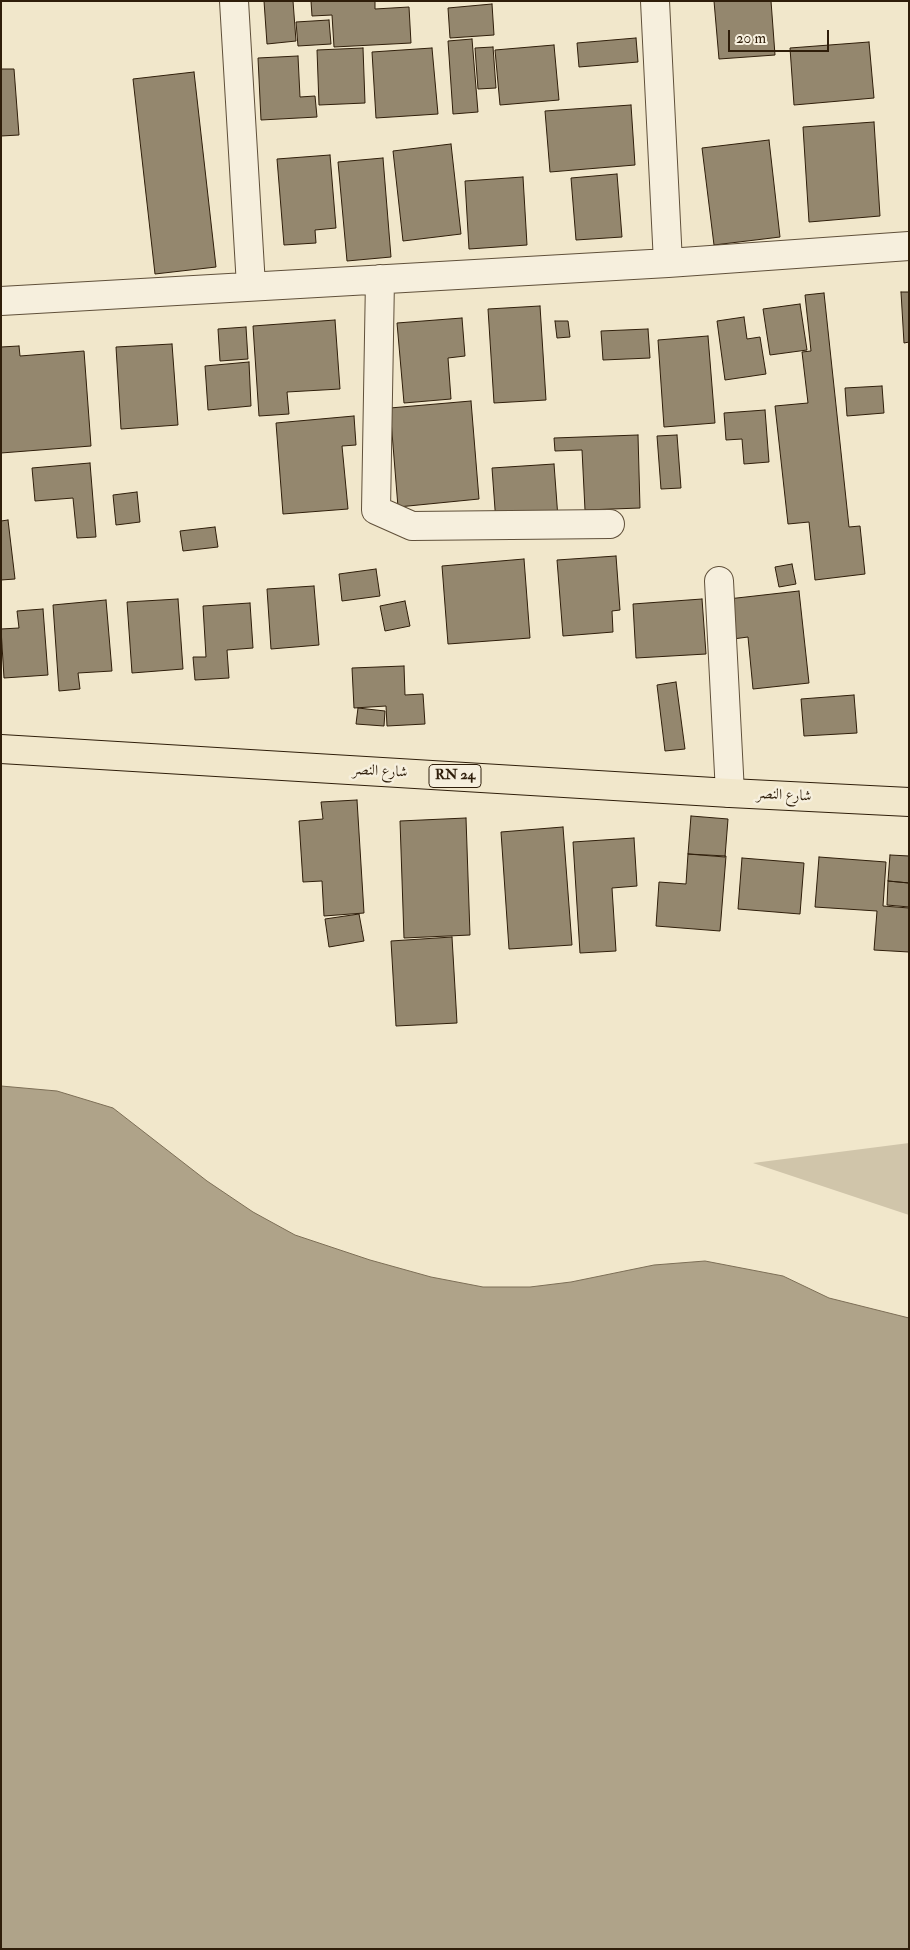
<!DOCTYPE html>
<html>
<head>
<meta charset="utf-8">
<style>
	body { margin:0 }
	#map { position:relative; width:910px; height:1950px; overflow:hidden; background:#f1e7cb; font-family:"IM FELL Double Pica",serif }
	canvas { display:block }
	.frame { position:absolute; inset:0; border:2px solid #2f1e0a; pointer-events:none }
	.scale { position:absolute; left:728px; top:30px; width:101px; height:22px; box-sizing:border-box; border:2px solid #2f1e0a; border-top:0; padding-left:6px; font-size:15px; line-height:18px; white-space:nowrap; color:#2f1e0a; -webkit-text-stroke:4px #f6efdd; paint-order:stroke }
</style>
</head>
<body>
<div id="map">
<canvas width="910" height="1950"></canvas>
<div class="frame"></div>
<div class="scale">20 m</div>
</div>
<script>
const ctx = document.querySelector('canvas').getContext('2d');
ctx.lineJoin = 'round';
function paint(path, color) { ctx.fillStyle = color; ctx.fill(path, 'evenodd'); }
const shape = rows => new Path2D(rows.map(r => 'M' + r).join(''));
function strokePath(path, color, width, dash) { ctx.strokeStyle = color; ctx.lineWidth = width; ctx.lineCap = dash ? 'butt' : 'round'; ctx.setLineDash(dash || []); ctx.stroke(path); }
function write(font, color, halo, rows, align = 'center') {
  ctx.font = font + ' "IM FELL Double Pica",Amiri,serif'; ctx.lineWidth = 5; ctx.setLineDash([]); ctx.textBaseline = 'middle'; ctx.strokeStyle = halo; ctx.fillStyle = color; for (const [text, x, y, turn = 0] of rows) {
    ctx.save(); ctx.translate(x, y); ctx.rotate((+turn || 0) * Math.PI / 180); ctx.textAlign = isNaN(turn) ? turn : align; if (halo) ctx.strokeText(text, 0, 0); ctx.fillText(text, 0, 0); ctx.restore();
  }
}
const green = shape([
	[909,1143,909,1215,753,1163]
]);
const water = shape([
	[1,1086,57,1091,113,1108,207,1181,253,1212,295,1235,370,1260,431,1277,483,1287,530,1287,571,1282,654,1265,705,1261,783,1276,829,1298,909,1318,909,1949,1,1949,1,1086]
]);
const building = shape([
	[264,1,293,1,296,41,267,44,264,1],
	[311,1,375,1,375,9,409,7,411,43,334,47,332,15,312,16,311,1],
	[714,1,771,1,775,55,719,59,714,1],
	[492,4,494,35,450,38,448,8,492,4],
	[329,20,331,44,298,46,296,22,329,20],
	[636,38,638,62,579,67,577,43,636,38],
	[472,39,478,112,453,114,448,41,472,39],
	[869,42,874,98,794,105,790,48,869,42],
	[554,45,559,100,500,105,495,50,554,45],
	[493,47,496,88,478,89,475,48,493,47],
	[363,48,365,103,319,105,317,50,363,48],
	[432,48,438,114,376,118,372,52,432,48],
	[298,56,300,97,315,96,317,117,261,120,258,58,298,56],
	[1,69,14,69,19,135,1,136,1,69],
	[194,72,216,267,155,274,133,79,194,72],
	[631,105,635,165,550,172,545,111,631,105],
	[874,122,880,216,809,222,803,127,874,122],
	[769,140,780,237,714,245,702,148,769,140],
	[451,144,461,234,403,241,393,151,451,144],
	[330,155,336,228,315,230,316,243,284,245,277,159,330,155],
	[383,158,391,257,347,261,338,162,383,158],
	[617,174,622,237,576,240,571,178,617,174],
	[523,177,527,245,469,249,465,181,523,177],
	[901,292,909,292,909,342,904,343,901,292],
	[824,293,849,527,860,526,865,574,815,580,809,522,788,524,775,406,808,403,802,352,811,351,805,295,824,293],
	[800,304,807,350,770,355,763,309,800,304],
	[540,306,546,400,494,403,488,309,540,306],
	[744,317,747,339,760,337,766,374,725,380,717,321,744,317],
	[462,318,465,356,448,358,451,399,404,403,397,323,462,318],
	[335,320,340,389,287,392,289,414,259,416,253,326,335,320],
	[555,321,568,321,570,337,557,338,555,321],
	[246,327,248,359,220,361,218,329,246,327],
	[648,329,650,358,603,360,601,331,648,329],
	[708,336,715,423,664,427,658,340,708,336],
	[172,344,178,425,121,429,116,347,172,344],
	[19,346,20,356,84,351,91,446,1,453,1,347,19,346],
	[249,362,251,406,208,410,205,366,249,362],
	[882,386,884,413,847,416,845,388,882,386],
	[471,401,479,499,398,507,390,408,471,401],
	[765,410,769,462,744,464,742,439,726,440,724,413,765,410],
	[354,416,356,445,342,446,348,509,283,514,276,423,354,416],
	[638,435,640,508,585,510,582,450,555,451,554,438,638,435],
	[677,435,681,488,661,489,657,436,677,435],
	[90,463,96,537,77,538,73,498,35,501,32,468,90,463],
	[554,464,558,518,496,523,492,468,554,464],
	[137,492,140,522,116,525,113,495,137,492],
	[8,520,15,579,1,580,1,521,8,520],
	[215,527,218,547,183,551,180,531,215,527],
	[616,556,620,610,612,611,613,632,563,636,557,560,616,556],
	[524,559,530,638,448,644,442,566,524,559],
	[792,564,796,584,779,587,775,567,792,564],
	[376,569,380,596,342,601,339,574,376,569],
	[314,586,319,645,271,649,267,589,314,586],
	[799,591,809,683,753,689,748,637,733,639,728,599,799,591],
	[178,599,183,669,132,673,127,602,178,599],
	[702,599,706,654,636,658,633,604,702,599],
	[106,600,112,671,78,673,80,689,59,691,53,605,106,600],
	[405,601,410,626,385,631,380,606,405,601],
	[250,603,253,648,227,650,229,678,195,680,193,657,206,657,203,606,250,603],
	[43,609,48,675,4,678,1,629,19,628,17,611,43,609],
	[404,666,405,695,423,694,425,724,387,726,386,706,354,708,352,668,404,666],
	[676,682,685,749,665,751,657,685,676,682],
	[854,695,857,733,804,736,801,699,854,695],
	[358,708,385,711,384,726,356,724,358,708],
	[357,800,364,913,324,916,322,881,303,882,299,821,323,819,321,802,357,800],
	[691,816,728,819,725,857,688,854,691,816],
	[466,818,470,935,404,938,400,821,466,818],
	[563,827,572,945,509,949,501,832,563,827],
	[634,838,637,886,612,888,616,951,580,953,573,842,634,838],
	[688,854,726,856,720,931,656,926,659,882,686,884,688,854],
	[890,855,909,856,909,883,888,881,890,855],
	[819,857,886,862,883,906,909,908,909,952,874,950,877,911,815,907,819,857],
	[742,858,804,863,800,914,738,909,742,858],
	[888,881,909,883,909,907,887,905,888,881],
	[359,914,364,941,329,947,325,919,359,914],
	[452,937,457,1023,396,1026,391,941,452,937]
]);
const minor = shape([
	[234,1,251,286],
	[655,1,668,263],
	[380,279,376,510,412,526,610,524],
	[1,301,668,263,909,246],
	[719,581,730,793]
]);
const primary = shape([
	[1,749,730,793,909,802]
]);
const shields = [
	[455,776,52]
];
const shieldNames = [
	["RN 24",455,776]
];
const streetNames = [
	["شارع النصر",380,772,3],
	["شارع النصر",784,796,3]
];
paint(green, '#d0c5aa');
paint(water, '#afa389');
strokePath(water, '#7c6e56', 1);
paint(building, '#94876e');
strokePath(building, '#2f1e0a', 1);
strokePath(minor, '#60503a', 30);
strokePath(primary, '#2f1e0a', 30);
strokePath(minor, '#f6efdd', 28);
strokePath(primary, '#f1e7cb', 28);
for (const [x, y, w] of shields) { const box = new Path2D(); box.roundRect(x - w / 2, y - 11.5, w, 23, 4); ctx.fillStyle = '#f6efdd'; ctx.fill(box); strokePath(box, '#2f1e0a', 1); }
write('bold 14px', '#2f1e0a', null, shieldNames);
write('15px', '#2f1e0a', '#f6efdd', streetNames);
</script>
</body>
</html>
